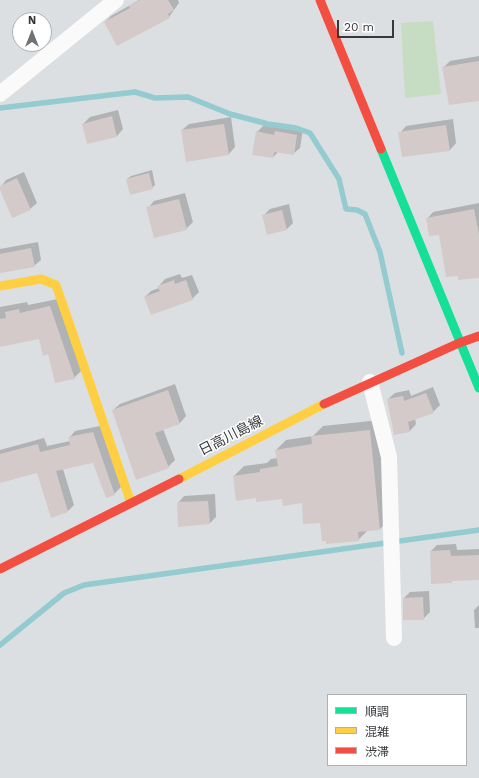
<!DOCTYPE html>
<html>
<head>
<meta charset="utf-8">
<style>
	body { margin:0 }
	#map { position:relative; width:479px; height:778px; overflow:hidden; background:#dcdfe2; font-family:"Work Sans","Noto Sans JP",sans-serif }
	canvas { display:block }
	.legend { position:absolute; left:327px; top:694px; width:140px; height:72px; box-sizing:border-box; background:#fff; border:1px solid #afb0b1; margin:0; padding:5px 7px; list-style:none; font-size:12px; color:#36393c }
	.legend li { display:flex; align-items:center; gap:8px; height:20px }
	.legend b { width:20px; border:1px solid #afb0b1 }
	.north { position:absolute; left:12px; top:12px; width:40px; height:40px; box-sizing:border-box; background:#fff; border:1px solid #afb0b1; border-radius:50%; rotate:0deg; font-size:11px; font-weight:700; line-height:16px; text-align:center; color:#36393c }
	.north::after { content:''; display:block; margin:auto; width:14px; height:18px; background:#707376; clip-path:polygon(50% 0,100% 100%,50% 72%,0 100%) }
	.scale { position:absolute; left:337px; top:20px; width:57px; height:18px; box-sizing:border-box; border:2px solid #36393c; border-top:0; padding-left:5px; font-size:12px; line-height:14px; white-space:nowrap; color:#36393c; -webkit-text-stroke:3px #fff; paint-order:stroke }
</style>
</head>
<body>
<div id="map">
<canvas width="479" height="778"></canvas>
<ul class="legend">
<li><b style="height:5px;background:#16e098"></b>順調</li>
<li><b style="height:5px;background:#ffcf43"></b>混雑</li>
<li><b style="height:5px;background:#f24e42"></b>渋滞</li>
</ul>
<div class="north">N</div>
<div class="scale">20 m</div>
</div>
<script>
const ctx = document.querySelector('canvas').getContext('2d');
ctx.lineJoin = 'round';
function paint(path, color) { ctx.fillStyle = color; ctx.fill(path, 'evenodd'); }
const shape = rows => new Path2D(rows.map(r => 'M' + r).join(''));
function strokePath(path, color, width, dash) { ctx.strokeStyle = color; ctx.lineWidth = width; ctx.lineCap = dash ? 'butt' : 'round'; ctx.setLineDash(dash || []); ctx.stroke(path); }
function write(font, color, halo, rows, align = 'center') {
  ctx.font = font + ' "Work Sans","Noto Sans JP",sans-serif'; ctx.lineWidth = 3; ctx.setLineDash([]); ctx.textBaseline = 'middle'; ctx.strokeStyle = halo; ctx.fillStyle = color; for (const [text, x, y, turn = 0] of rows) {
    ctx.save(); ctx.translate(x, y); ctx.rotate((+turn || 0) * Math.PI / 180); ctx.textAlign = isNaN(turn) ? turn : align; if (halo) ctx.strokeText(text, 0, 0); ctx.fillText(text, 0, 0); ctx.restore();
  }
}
const green = shape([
	[433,21,441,94,405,98,401,23]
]);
const shadow = shape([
	[139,0,178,0,179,3,169,17,105,22,111,16],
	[479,56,479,100,443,68,450,61],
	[118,110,123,129,117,136,83,124,90,117],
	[231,117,235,147,229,154,182,130,189,124],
	[453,119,456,143,450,150,403,156,400,133,406,126],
	[264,125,279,128,282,125,303,129,300,148,293,154,279,151,273,157,257,132],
	[152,170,155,185,152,188,127,179,131,176],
	[24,172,37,203,30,209,0,188,6,180],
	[185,193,193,222,186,229,148,208,154,201],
	[479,203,479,276,459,275,440,233,427,219,433,212],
	[289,204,293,223,287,229,263,216,270,209],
	[38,242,41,260,34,266,0,272,0,249],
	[180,274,182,278,192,275,199,292,192,299,145,297,151,291,159,288,159,286,165,279],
	[58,299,82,370,74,378,40,338,0,346,0,307,27,302,28,305],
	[175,384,186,416,180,423,163,429,175,460,168,467,113,410,120,404],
	[433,387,440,405,433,412,415,419,416,424,410,431,388,399,395,393,409,390,411,396],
	[380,420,390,519,380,529,368,530,358,540,321,522,303,502,283,498,256,497,234,476,244,466,267,463,271,459,277,458,276,450,286,440,313,436,323,426],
	[100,426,121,487,114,494,94,462,63,469,74,505,68,511,38,472,0,478,0,450,44,438,47,446,70,441,69,438,75,431],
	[215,494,216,517,209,524,178,503,184,496],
	[456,544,457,550,479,549,479,579,454,580,451,582,431,551,437,545],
	[429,591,430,612,423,619,404,598,410,592],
	[479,605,479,628,475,628,474,610]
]);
const stream = shape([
	[0,108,135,92,155,98,188,97,230,114,268,124,296,128,310,133,339,179,346,209,357,210,365,214,380,252,402,353],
	[0,645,64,593,84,585,479,530]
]);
const building = shape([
	[140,0,168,0,174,10,168,14,170,18,117,46,104,22,130,8,129,6],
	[479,61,479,101,449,105,442,67],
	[112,116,117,137,87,144,82,124],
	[224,124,229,155,186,162,181,130],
	[446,125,450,151,402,157,398,132],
	[256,131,274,135,275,131,297,135,294,155,274,152,273,158,252,155],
	[149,173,153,189,130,195,126,179],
	[17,178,31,210,12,218,0,190,0,186],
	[179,199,187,230,154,238,146,207],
	[474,209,479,234,479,278,458,280,458,276,446,277,439,235,429,236,426,218],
	[282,210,287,230,267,235,262,215],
	[31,248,35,267,0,273,0,254],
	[174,280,175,284,186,280,193,300,151,315,144,297,160,291,157,286],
	[50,306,75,379,55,383,48,354,43,356,39,339,0,347,0,319,6,318,5,312,19,309,20,313],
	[168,390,180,424,155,433,169,468,136,480,112,410],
	[426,393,434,413,408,422,410,432,394,435,387,399,403,396,404,401],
	[370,430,380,530,358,532,359,541,326,544,326,541,322,541,320,523,303,524,302,503,283,506,282,499,256,502,256,498,236,501,233,476,260,472,260,469,278,466,275,450,312,444,311,436],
	[93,432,115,495,106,498,93,463,56,471,68,512,51,518,37,473,0,483,0,454,38,444,40,452,70,445,68,437],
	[208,501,210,524,178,527,177,502],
	[450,550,451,556,479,555,479,580,452,581,452,583,431,584,430,551],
	[423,597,424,620,403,620,403,598]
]);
const street = shape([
	[0,94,116,0],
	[370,382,389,457,394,638]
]);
const fast = shape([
	[381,149,479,388]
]);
const slow = shape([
	[0,286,41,279,56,285,131,503],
	[179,479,324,404]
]);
const jam = shape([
	[320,0,381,149],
	[324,404,459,343,479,336],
	[0,569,179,479]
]);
const streetNames = [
	["日高川島線",231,436,-27]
];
paint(green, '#c6dcc3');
paint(shadow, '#0003');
strokePath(stream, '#93cbd1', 5.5);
paint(building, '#d4cac9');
strokePath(street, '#fafafb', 16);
strokePath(fast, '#16e098', 9);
strokePath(slow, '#ffcf43', 9);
strokePath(jam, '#f24e42', 9);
write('14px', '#36393c', '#fff', streetNames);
</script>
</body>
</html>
